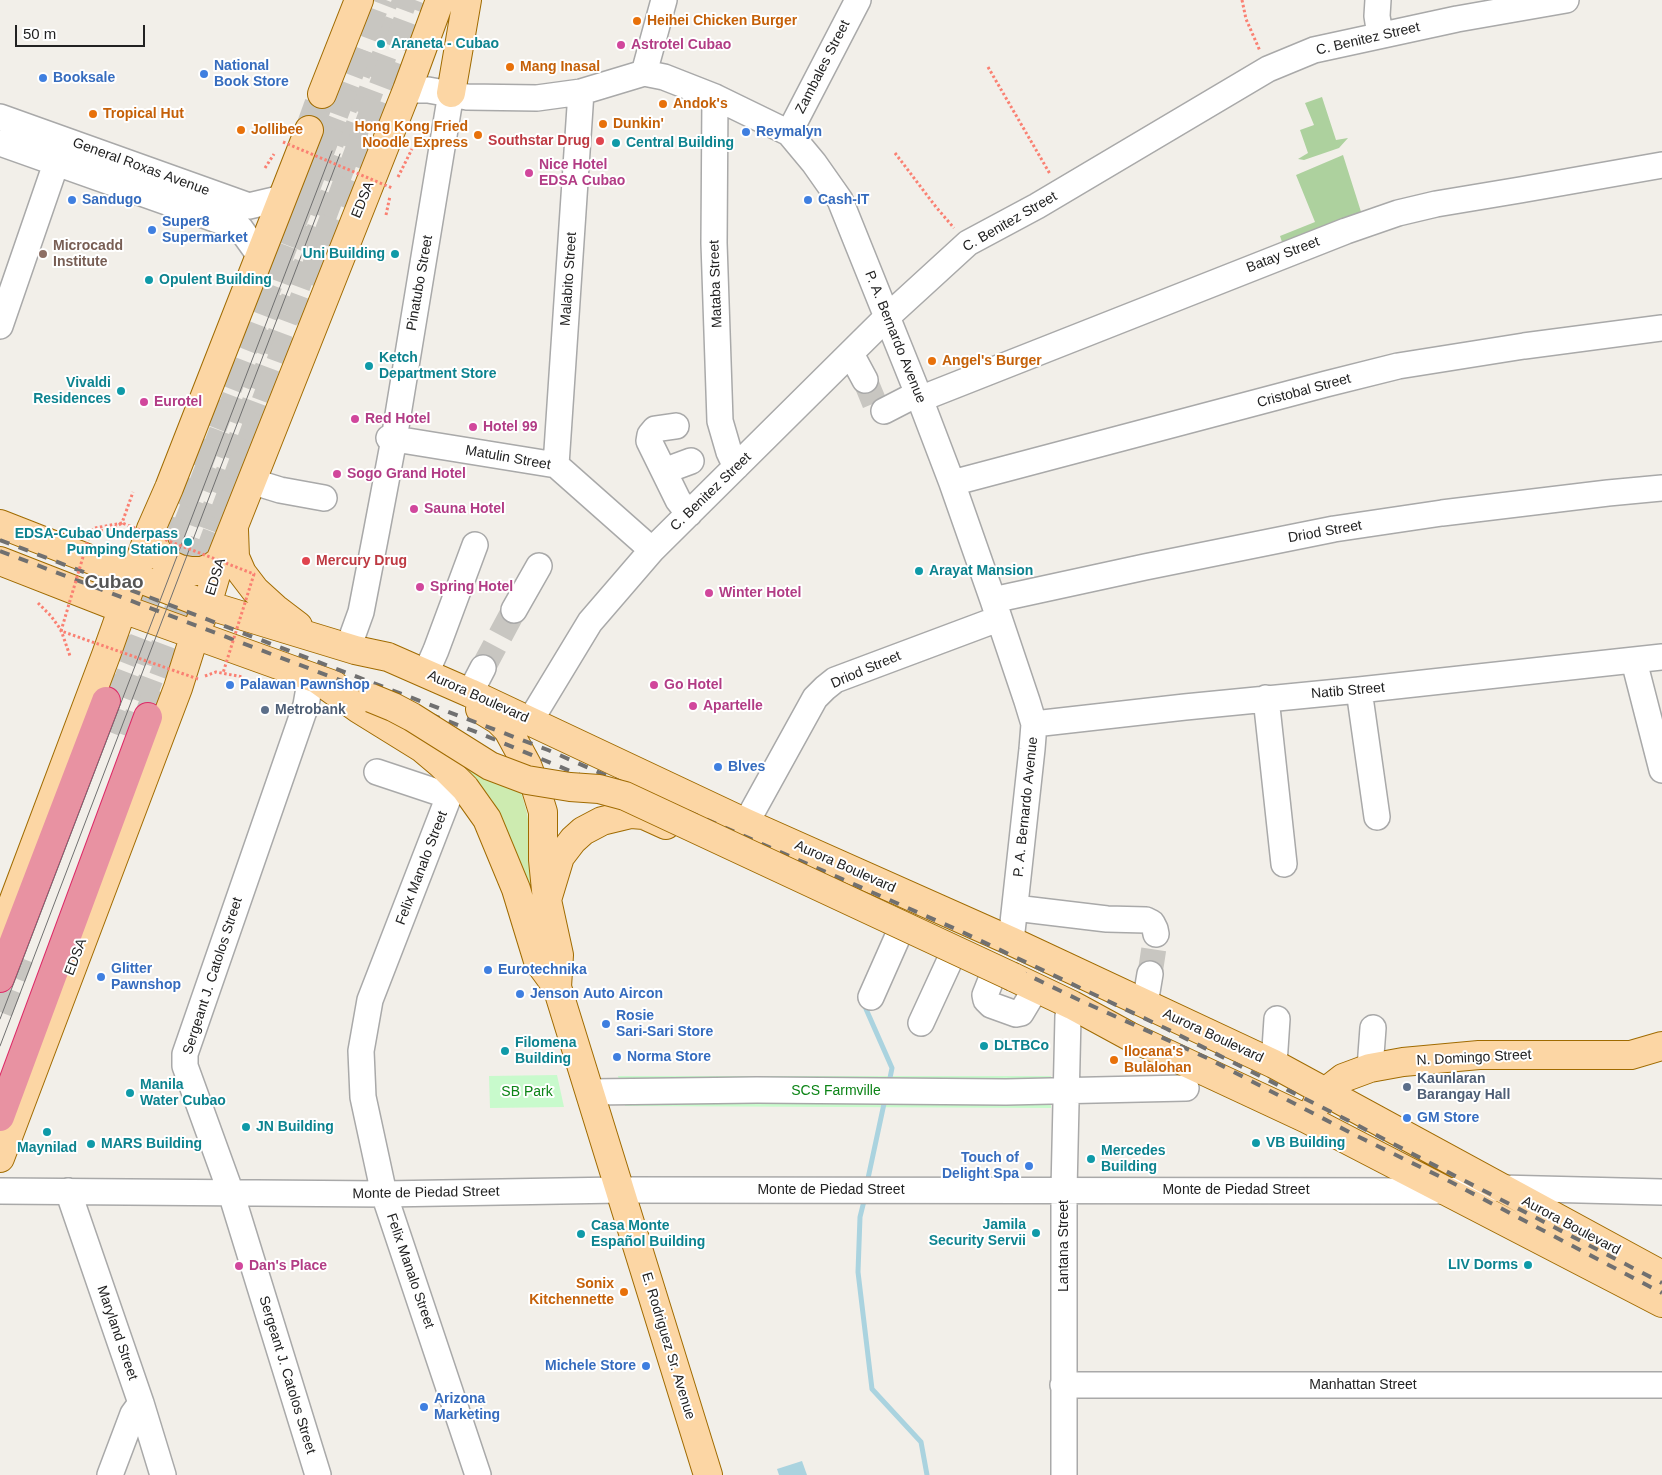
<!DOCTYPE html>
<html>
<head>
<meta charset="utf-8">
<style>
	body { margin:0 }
	#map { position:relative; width:1662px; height:1475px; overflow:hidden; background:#f2efe9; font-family:Helvetica,sans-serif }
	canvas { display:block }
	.scale { position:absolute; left:15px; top:25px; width:130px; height:22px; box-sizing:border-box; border:2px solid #222; border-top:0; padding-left:6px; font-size:15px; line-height:18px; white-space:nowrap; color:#222; -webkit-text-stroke:4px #fff; paint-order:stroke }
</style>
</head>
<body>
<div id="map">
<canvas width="1662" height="1475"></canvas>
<div class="scale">50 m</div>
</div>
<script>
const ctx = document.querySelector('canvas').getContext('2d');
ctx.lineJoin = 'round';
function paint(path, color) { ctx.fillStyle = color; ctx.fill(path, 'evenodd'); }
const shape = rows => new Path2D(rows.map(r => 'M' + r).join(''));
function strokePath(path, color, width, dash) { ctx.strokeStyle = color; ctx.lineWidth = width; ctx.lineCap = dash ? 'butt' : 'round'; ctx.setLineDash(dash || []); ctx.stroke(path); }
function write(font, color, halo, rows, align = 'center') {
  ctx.font = font + ' Helvetica,sans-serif'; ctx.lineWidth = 4; ctx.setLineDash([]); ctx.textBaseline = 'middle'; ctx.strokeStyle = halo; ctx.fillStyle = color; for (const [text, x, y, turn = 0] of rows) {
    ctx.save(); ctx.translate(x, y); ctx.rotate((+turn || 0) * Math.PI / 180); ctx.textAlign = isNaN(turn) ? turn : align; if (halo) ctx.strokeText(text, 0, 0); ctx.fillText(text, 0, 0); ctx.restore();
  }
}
const grass = shape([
	[451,754,520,788,527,813,543,913,492,800,474,777]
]);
const forest = shape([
	[1322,97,1336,140,1348,138,1339,148,1304,160,1298,159,1308,153,1300,130,1314,125,1305,103],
	[1343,155,1363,218,1284,248,1280,236,1315,222,1296,175]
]);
const park = shape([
	[557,1075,564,1107,490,1108,489,1076],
	[618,1076,1051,1076,1051,1108,625,1106]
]);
const water = shape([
	[802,1461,807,1475,779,1475,777,1469]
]);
const stream = shape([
	[866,1009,892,1068,889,1083],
	[867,1183,885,1099],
	[865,1197,860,1217,858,1272,872,1389,921,1442,927,1475]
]);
const minorTunnel = shape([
	[865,380,877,409,880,412,884,411],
	[483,668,514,610],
	[107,731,386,0],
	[129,737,405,0],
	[1150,974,1156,934],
	[0,1012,21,958]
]);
const majorTunnel = shape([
	[309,130,322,94]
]);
const highwayTunnel = shape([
	[106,701,322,147,377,0],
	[148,717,415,0]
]);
const path = shape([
	[1242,0,1246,19,1260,51],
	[988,67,1050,174],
	[895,153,936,207,954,228],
	[265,168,274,154],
	[398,177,412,149],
	[386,215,390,196],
	[95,528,122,523,133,492],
	[38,603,51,616,61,630,70,656],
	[205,676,216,672,243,677]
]);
const minor = shape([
	[1378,0,1377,16,1380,35],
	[644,73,664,0],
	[407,90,428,90,467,97,537,98,581,92,644,73,664,77,715,97,789,133,814,163,840,200,920,399,952,483,993,600,1027,701,1034,724,1032,749,1011,941],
	[715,97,714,243,720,421,729,452,736,467],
	[0,117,249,206,283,198],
	[789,133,858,0],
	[0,143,240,228,260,256],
	[0,326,61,149],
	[851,354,865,380],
	[920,399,1346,231,1398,213,1436,204,1520,190,1662,165],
	[884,411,917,394],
	[676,426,655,429,650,435,649,441,678,500,689,514],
	[389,438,556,465,652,550],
	[556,465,581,92],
	[664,471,691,461],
	[251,481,280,490,324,498],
	[952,483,1326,384,1398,366,1524,346,1662,328],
	[993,600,1145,567,1334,529,1442,513,1608,493,1662,488],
	[514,610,539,566],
	[348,648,361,612,377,529,394,439,451,93],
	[1634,661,1662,770],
	[426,673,436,650,475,545],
	[311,677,306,705,185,1054,185,1066,231,1193,318,1475],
	[1359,690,1377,817],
	[470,693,483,668],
	[1266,698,1284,864],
	[530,721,590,622,652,550,886,318,968,243,1037,206,1268,69,1314,50,1457,19,1566,0],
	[1034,724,1185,707,1359,690,1662,657],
	[377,772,449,796],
	[456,778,370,1000,361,1051,363,1097,384,1194,478,1475],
	[746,823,815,698,825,688,835,680,998,619],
	[1015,908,1107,919,1146,920,1152,923,1155,929,1156,934],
	[991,980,985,995,986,1000,991,1005,1016,1014,1021,1013,1030,998],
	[871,997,898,936],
	[1145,1004,1150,974],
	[921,1023,950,960],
	[1274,1064,1277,1019],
	[1370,1068,1373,1028],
	[591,1092,757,1090,1006,1092,1186,1088],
	[0,1191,384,1194,619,1190,1446,1191,1500,1188,1662,1192],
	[68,1191,141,1403,163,1475],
	[1063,1385,1662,1385],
	[110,1475,133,1414,141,1403],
	[1064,1475,1064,1190,1068,1016]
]);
const major = shape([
	[451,93,467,0],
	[322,94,359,0],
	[0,524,207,605,355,650,388,657,470,693,746,823,1011,941,1274,1064,1662,1275],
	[151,529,152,539,156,549,162,558,171,565,180,569,191,571,202,571,212,567,220,561],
	[234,530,235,557,242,573,255,590,277,610,298,626],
	[0,561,123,609,334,685],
	[317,679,359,709,422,748,441,764,465,788,487,819,516,889,538,961,557,987,708,1475],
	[480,709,498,720,508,730,527,765,536,789,543,812,543,860,547,900,559,955,557,987],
	[547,900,560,857,573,840,583,831,602,821,631,814,644,815,666,825],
	[0,937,106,655,151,529,169,488,309,130],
	[1013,977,1072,1005,1129,1036,1307,1119,1662,1303],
	[1316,1105,1325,1092,1343,1078,1370,1068,1403,1062,1479,1055,1631,1055,1662,1046],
	[0,1158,178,688,195,634,207,605,220,561,407,90,440,0]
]);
const highway = shape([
	[0,978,106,701],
	[0,1117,148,717]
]);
const tram = shape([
	[0,1019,332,151],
	[0,1046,340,154]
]);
const rail = shape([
	[0,540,548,750,958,930,1167,1029,1353,1123,1662,1283],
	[0,551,479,733,695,823,964,944,1077,999,1207,1058,1351,1133,1449,1181,1662,1293]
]);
const pathBridge = shape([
	[283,142,392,188],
	[198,679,61,631,91,530,108,531,122,523,254,574,223,673]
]);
const majorBridge = shape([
	[371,698,393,707,412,717,490,766,527,780,570,787,599,789,625,796,1013,977]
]);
const markers = [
	[637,21,5,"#e8710a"],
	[381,44,5,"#0f9aa8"],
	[621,45,5,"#d1479c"],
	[510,67,5,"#e8710a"],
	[204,74,5,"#3f7fe0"],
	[43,78,5,"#3f7fe0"],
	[663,104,5,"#e8710a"],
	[93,114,5,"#e8710a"],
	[603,124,5,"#e8710a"],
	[241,130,5,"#e8710a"],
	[746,132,5,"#3f7fe0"],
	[478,135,5,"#e8710a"],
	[600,141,5,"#e0444e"],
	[616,143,5,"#0f9aa8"],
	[529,173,5,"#d1479c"],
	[72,200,5,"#3f7fe0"],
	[808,200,5,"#3f7fe0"],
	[152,230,5,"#3f7fe0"],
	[43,254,5,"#8d6e63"],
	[395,254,5,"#0f9aa8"],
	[149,280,5,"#0f9aa8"],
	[932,361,5,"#e8710a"],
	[369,366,5,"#0f9aa8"],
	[121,391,5,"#0f9aa8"],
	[144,402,5,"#d1479c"],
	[355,419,5,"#d1479c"],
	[473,427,5,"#d1479c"],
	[337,474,5,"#d1479c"],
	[414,509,5,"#d1479c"],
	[188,542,5,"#0f9aa8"],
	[306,561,5,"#e0444e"],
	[919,571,5,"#0f9aa8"],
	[420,587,5,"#d1479c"],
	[709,593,5,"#d1479c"],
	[230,685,5,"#3f7fe0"],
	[654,685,5,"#d1479c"],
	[693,706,5,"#d1479c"],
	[265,710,5,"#5c6f8a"],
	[718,767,5,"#3f7fe0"],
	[488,970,5,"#3f7fe0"],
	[101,977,5,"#3f7fe0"],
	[520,994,5,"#3f7fe0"],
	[606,1024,5,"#3f7fe0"],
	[984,1046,5,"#0f9aa8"],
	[505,1051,5,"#0f9aa8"],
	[617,1057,5,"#3f7fe0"],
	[1114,1060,5,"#e8710a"],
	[1407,1087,5,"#5c6f8a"],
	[130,1093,5,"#0f9aa8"],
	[1407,1118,5,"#3f7fe0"],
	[246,1127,5,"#0f9aa8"],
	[47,1132,5,"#0f9aa8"],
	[1256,1143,5,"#0f9aa8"],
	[91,1144,5,"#0f9aa8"],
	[1091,1159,5,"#0f9aa8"],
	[1029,1166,5,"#3f7fe0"],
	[1036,1233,5,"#0f9aa8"],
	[581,1234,5,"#0f9aa8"],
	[1528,1265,5,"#0f9aa8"],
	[239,1266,5,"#d1479c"],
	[624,1292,5,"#e8710a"],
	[646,1366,5,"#3f7fe0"],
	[424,1407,5,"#3f7fe0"]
];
const foodNames = [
	["Heihei Chicken Burger",647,21],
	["Mang Inasal",520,67],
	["Andok's",673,104],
	["Tropical Hut",103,114],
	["Dunkin'",613,124],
	["Hong Kong Fried",468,127,"right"],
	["Noodle Express",468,143,"right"],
	["Jollibee",251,130],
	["Angel's Burger",942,361],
	["Ilocana's",1124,1052],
	["Bulalohan",1124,1068],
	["Sonix",614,1284,"right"],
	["Kitchennette",614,1300,"right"]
];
const streetNames = [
	["C. Benitez Street",1368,39,-13],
	["Zambales Street",823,67,-63],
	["General Roxas Avenue",141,167,20],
	["EDSA",363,200,-68],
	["C. Benitez Street",1010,222,-30],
	["Batay Street",1283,255,-21],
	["Malabito Street",569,279,-86],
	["Pinatubo Street",420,283,-80],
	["Mataba Street",716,284,-92],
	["P. A. Bernardo Avenue",895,337,68],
	["Cristobal Street",1304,391,-15],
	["Matulin Street",508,458,10],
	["C. Benitez Street",711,492,-44],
	["Driod Street",1325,532,-10],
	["EDSA",216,577,-73],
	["Driod Street",866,670,-23],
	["Natib Street",1348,691,-5],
	["Aurora Boulevard",478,697,24],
	["P. A. Bernardo Avenue",1026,807,-84],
	["Aurora Boulevard",845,867,24],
	["Felix Manalo Street",422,868,-69],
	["EDSA",76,957,-69],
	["Sergeant J. Catolos Street",213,976,-72],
	["Aurora Boulevard",1213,1036,25],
	["N. Domingo Street",1474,1058,-3],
	["Monte de Piedad Street",831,1190],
	["Monte de Piedad Street",1236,1190],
	["Monte de Piedad Street",426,1193,-1],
	["Aurora Boulevard",1571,1226,28],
	["Lantana Street",1064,1246,-90],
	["Felix Manalo Street",410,1271,71],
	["Maryland Street",117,1333,71],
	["E. Rodriguez Sr. Avenue",668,1346,73],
	["Sergeant J. Catolos Street",287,1375,73],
	["Manhattan Street",1363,1385]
];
const cultureNames = [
	["Araneta - Cubao",391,44],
	["Central Building",626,143],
	["Uni Building",385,254,"right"],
	["Opulent Building",159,280],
	["Ketch",379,358],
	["Department Store",379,374],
	["Vivaldi",111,383,"right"],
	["Residences",111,399,"right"],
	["EDSA-Cubao Underpass",178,534,"right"],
	["Pumping Station",178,550,"right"],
	["Arayat Mansion",929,571],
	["Filomena",515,1043],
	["Building",515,1059],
	["DLTBCo",994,1046],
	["Manila",140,1085],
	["Water Cubao",140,1101],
	["JN Building",256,1127],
	["VB Building",1266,1143],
	["MARS Building",101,1144],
	["Maynilad",47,1148,"center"],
	["Mercedes",1101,1151],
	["Building",1101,1167],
	["Jamila",1026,1225,"right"],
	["Security Servii",1026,1241,"right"],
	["Casa Monte",591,1226],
	["Español Building",591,1242],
	["LIV Dorms",1518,1265,"right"]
];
const hotelNames = [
	["Astrotel Cubao",631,45],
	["Nice Hotel",539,165],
	["EDSA Cubao",539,181],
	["Eurotel",154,402],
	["Red Hotel",365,419],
	["Hotel 99",483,427],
	["Sogo Grand Hotel",347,474],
	["Sauna Hotel",424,509],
	["Spring Hotel",430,587],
	["Winter Hotel",719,593],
	["Go Hotel",664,685],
	["Apartelle",703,706],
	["Dan's Place",249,1266]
];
const shopNames = [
	["National",214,66],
	["Book Store",214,82],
	["Booksale",53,78],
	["Reymalyn",756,132],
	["Sandugo",82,200],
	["Cash-IT",818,200],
	["Super8",162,222],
	["Supermarket",162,238],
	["Palawan Pawnshop",240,685],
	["Blves",728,767],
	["Glitter",111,969],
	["Pawnshop",111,985],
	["Eurotechnika",498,970],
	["Jenson Auto Aircon",530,994],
	["Rosie",616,1016],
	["Sari-Sari Store",616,1032],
	["Norma Store",627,1057],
	["GM Store",1417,1118],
	["Touch of",1019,1158,"right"],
	["Delight Spa",1019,1174,"right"],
	["Michele Store",636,1366,"right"],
	["Arizona",434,1399],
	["Marketing",434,1415]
];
const healthNames = [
	["Southstar Drug",590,141],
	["Mercury Drug",316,561,"left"]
];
const educationNames = [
	["Microcadd",53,246],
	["Institute",53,262]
];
const serviceNames = [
	["Metrobank",275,710],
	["Kaunlaran",1417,1079],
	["Barangay Hall",1417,1095]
];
const parkNames = [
	["SCS Farmville",836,1091],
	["SB Park",527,1092]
];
const districtNames = [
	["Cubao",114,583]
];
paint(grass, '#cdebb0');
paint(forest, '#add19e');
paint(park, '#c8facc');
paint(water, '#aad3df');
strokePath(stream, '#aad3df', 5);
strokePath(minorTunnel, '#c8c6c1', 25, [25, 12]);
strokePath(majorTunnel, '#c8c6c1', 28, [28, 14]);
strokePath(highwayTunnel, '#c8c6c1', 28, [28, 14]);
strokePath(minor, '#a9a9a9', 28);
strokePath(major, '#a06b00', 30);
strokePath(highway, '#dc2a67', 30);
strokePath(path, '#fa8072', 3, [2.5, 2.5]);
strokePath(minor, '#fff', 25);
strokePath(major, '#fcd6a4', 28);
strokePath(highway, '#e892a2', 28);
strokePath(tram, '#707070', 1);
strokePath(rail, '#707070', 4, [10, 10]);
strokePath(majorBridge, '#a06b00', 30, []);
strokePath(pathBridge, '#fa8072', 3, [2.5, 2.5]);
strokePath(majorBridge, '#fcd6a4', 28);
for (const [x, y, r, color] of markers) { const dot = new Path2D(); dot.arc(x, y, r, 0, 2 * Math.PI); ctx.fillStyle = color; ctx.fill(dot); strokePath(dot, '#fff', 2); }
write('bold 14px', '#c56008', '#fff', foodNames, 'left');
write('14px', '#222', '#fff', streetNames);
write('bold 14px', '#0d838f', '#fff', cultureNames, 'left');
write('bold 14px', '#b23c85', '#fff', hotelNames, 'left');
write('bold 14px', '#366cbe', '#fff', shopNames, 'left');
write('bold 14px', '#be3a42', '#fff', healthNames, 'right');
write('bold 14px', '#785e54', '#fff', educationNames, 'left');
write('bold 14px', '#4e5e75', '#fff', serviceNames, 'left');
write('14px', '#0c8416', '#fff', parkNames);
write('bold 19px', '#555', '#fff', districtNames);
</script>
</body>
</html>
